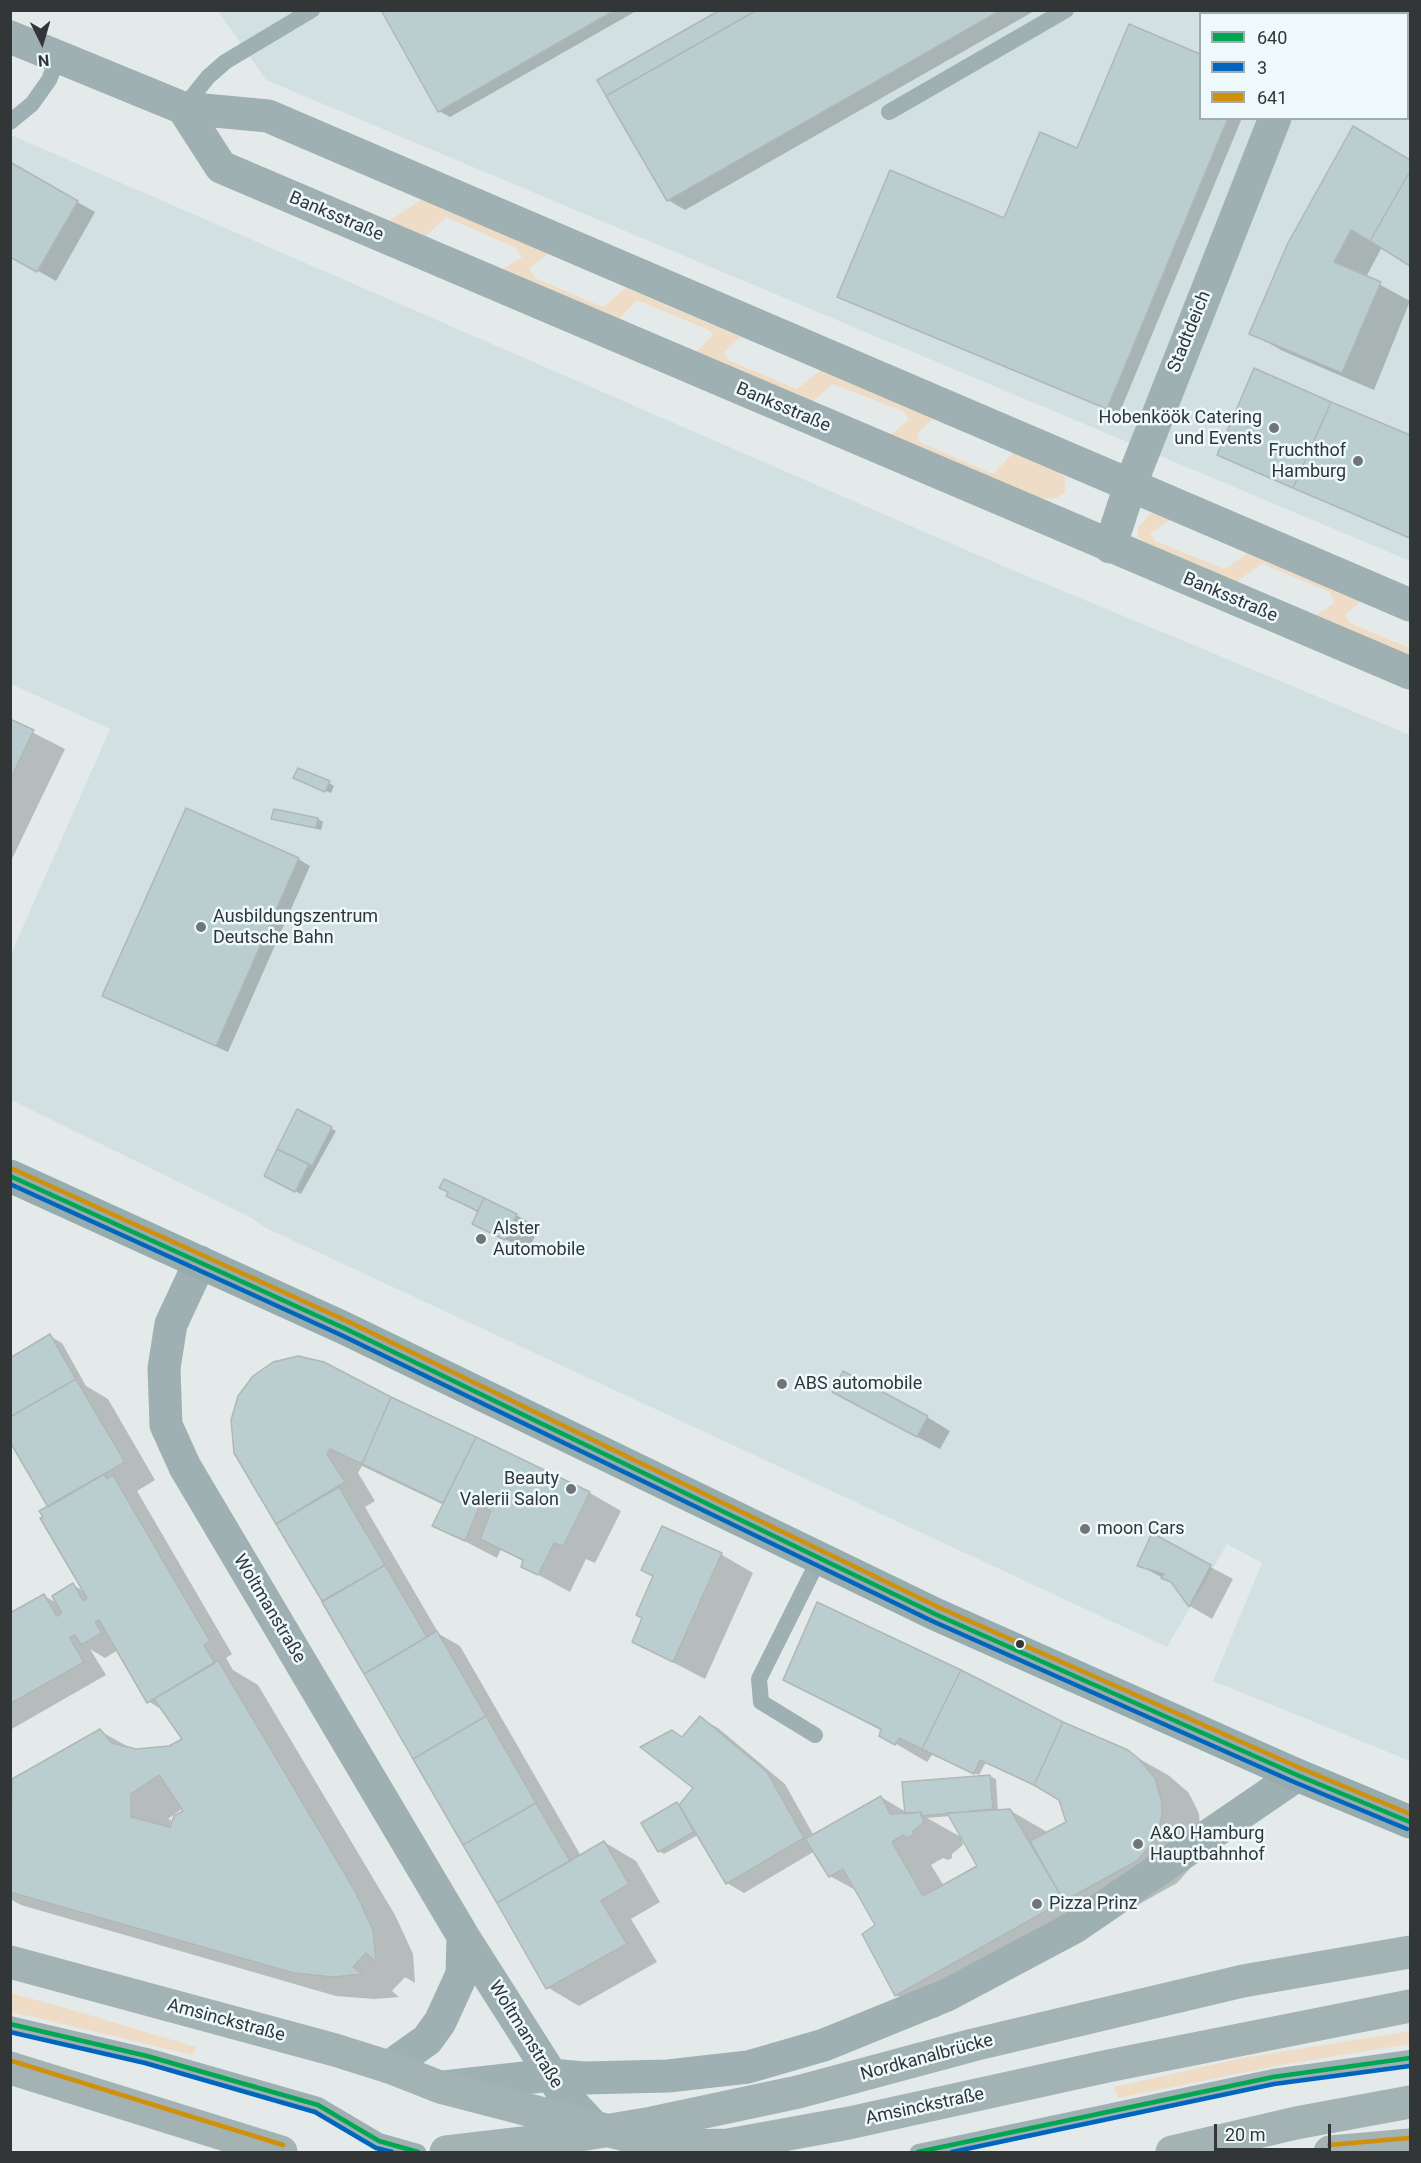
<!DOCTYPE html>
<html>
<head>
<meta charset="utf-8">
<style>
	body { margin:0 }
	#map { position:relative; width:1421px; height:2163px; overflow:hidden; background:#e4eaea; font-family:Roboto,sans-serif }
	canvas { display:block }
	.frame { position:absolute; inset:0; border:12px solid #323637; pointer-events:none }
	.legend { position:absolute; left:1199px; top:12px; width:210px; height:108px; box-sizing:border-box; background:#edf9fb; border:2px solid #a2abad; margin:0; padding:8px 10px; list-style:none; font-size:18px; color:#323637 }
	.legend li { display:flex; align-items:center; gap:12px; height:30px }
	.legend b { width:30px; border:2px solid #a2abad }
	.north { position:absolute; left:12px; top:12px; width:60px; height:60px; -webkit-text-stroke:4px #edf9fb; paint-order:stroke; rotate:175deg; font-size:16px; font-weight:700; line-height:24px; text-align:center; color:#323637 }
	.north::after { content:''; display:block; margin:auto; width:21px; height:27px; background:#323637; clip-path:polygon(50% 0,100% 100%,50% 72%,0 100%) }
	.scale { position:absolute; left:1214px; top:2124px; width:117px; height:27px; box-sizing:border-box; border:3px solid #323637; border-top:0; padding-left:8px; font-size:18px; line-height:21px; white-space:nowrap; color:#323637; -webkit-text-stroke:4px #edf9fb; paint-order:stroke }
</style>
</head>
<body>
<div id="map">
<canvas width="1421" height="2163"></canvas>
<div class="frame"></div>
<ul class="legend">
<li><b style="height:8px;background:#00a651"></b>640</li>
<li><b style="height:8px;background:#0065bd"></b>3</li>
<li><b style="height:8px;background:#d0900b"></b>641</li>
</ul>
<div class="north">N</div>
<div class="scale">20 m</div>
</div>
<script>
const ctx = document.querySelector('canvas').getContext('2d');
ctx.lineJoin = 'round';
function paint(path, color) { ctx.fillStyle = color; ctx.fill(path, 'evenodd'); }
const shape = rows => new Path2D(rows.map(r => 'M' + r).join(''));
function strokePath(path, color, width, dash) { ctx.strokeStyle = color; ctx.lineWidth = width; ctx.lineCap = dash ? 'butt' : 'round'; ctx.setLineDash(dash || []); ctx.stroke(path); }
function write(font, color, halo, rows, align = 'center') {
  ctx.font = font + ' Roboto,sans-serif'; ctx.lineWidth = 5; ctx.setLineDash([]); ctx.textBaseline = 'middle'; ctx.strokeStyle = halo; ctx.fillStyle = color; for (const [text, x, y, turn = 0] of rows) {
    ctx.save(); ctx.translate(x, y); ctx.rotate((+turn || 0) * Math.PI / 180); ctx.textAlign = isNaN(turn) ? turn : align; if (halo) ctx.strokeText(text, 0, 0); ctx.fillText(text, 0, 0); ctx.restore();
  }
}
const built = shape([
	[218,11,1410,11,1410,561,266,80],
	[1200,14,1408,14,1408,118,1200,118],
	[11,135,1003,566,1410,735,1410,1761,1213,1681,1262,1563,1227,1544,1167,1647,268,1229,248,1216,11,1100,11,954,110,729,11,684]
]);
const green = shape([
	[422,199,548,254,529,268,535,278,603,307,626,288,741,337,724,352,728,360,797,389,821,370,935,417,917,434,920,442,993,474,1014,452,1057,471,1065,478,1065,492,1057,498,1045,499,1024,493,887,437,909,420,903,411,832,384,812,403,694,354,713,335,709,330,637,300,619,319,500,271,522,257,516,248,446,217,424,238,387,222],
	[1159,512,1171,519,1150,534,1155,541,1225,569,1250,551,1365,598,1345,615,1350,623,1410,648,1410,657,1315,616,1334,603,1330,592,1262,564,1235,583,1145,544,1138,536,1138,528,1150,514],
	[11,1993,66,2008,196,2047,193,2055,11,2012],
	[1410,2031,1410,2044,1287,2064,1118,2098,1114,2087,1242,2058]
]);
const shadow = shape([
	[383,10,638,10,450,117,439,111],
	[723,10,1036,10,685,210,668,200],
	[1387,10,1410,10,1410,59,1408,57,1408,14],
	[1129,26,1200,55,1200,118,1242,118,1119,414,839,296,1005,220,1077,150],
	[1354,128,1410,161,1410,264,1382,247,1366,277,1410,301,1374,390,1283,351,1251,333],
	[10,164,95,212,56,281,10,255],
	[1331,403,1410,437,1410,539,1307,494],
	[10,721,65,749,10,863],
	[300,780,329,783,334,786,331,793],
	[273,818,318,819,323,822,321,830],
	[298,859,310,866,228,1052,116,1002],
	[298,1111,336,1131,301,1194,266,1175],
	[448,1196,516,1215,539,1228,528,1251,474,1223,479,1213],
	[50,1336,62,1343,86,1386,108,1399,155,1480,137,1491,232,1654,226,1658,233,1670,258,1685,395,1915,413,1954,415,1983,405,1977,392,1991,399,1997,374,1999,336,1996,21,1905,10,1899,10,1787,13,1780,100,1731,132,1749,170,1747,184,1740,164,1711,148,1701,118,1650,105,1658,90,1649,106,1675,10,1730,10,1615,44,1596,59,1604,73,1585,85,1592,45,1517,50,1507],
	[183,1808,185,1811,170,1829,171,1820,168,1819],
	[298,1358,314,1359,590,1493,621,1511,595,1563,586,1559,570,1592,522,1566,525,1562,501,1549,497,1558,434,1525,444,1505,362,1466,358,1473,375,1501,365,1507,439,1634,460,1646,581,1856,604,1842,636,1861,660,1902,631,1919,657,1962,579,2006,547,1987,278,1523],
	[856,1404,927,1417,950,1431,940,1449],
	[663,1528,722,1555,753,1573,705,1679,634,1642,644,1618],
	[1152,1536,1233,1579,1212,1619,1190,1606,1174,1584,1139,1565],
	[785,1680,1063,1723,1127,1752,1168,1775,1188,1792,1194,1803,1199,1814,1201,1840,1194,1864,1177,1883,936,2018,896,1995,877,1926,857,1891,830,1876,815,1851,744,1893,727,1883,698,1835,664,1854,659,1851,677,1804,680,1806,695,1788,683,1738,700,1718,718,1728,785,1784,814,1836,881,1797,906,1812,903,1783,990,1776,996,1779,998,1811,1009,1810,1049,1833,1067,1823,1060,1799,986,1762,979,1775,932,1755,927,1762,881,1735,882,1731],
	[951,1816,979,1866,944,1886,931,1865,943,1858,948,1860,952,1858,952,1854,963,1845,961,1837,927,1818]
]);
const building = shape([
	[381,10,615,10,438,112,381,10],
	[720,10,757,10,606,96,597,80,720,10],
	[757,10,1001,10,667,201,606,96,757,10],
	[1384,10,1410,10,1410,27,1408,25,1408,14,1389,14,1384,10],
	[1129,24,1200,54,1200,118,1228,118,1107,409,837,297,890,170,1004,218,1040,132,1077,148,1129,24],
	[1408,25,1410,27,1410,61,1408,59,1408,25],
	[1353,126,1410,160,1410,171,1370,241,1351,230,1334,262,1381,282,1342,373,1249,334,1288,243,1353,126],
	[10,162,78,201,37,272,10,257,10,162],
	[1410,171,1410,266,1370,241,1410,171],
	[1254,368,1331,402,1293,488,1217,455,1254,368],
	[1331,402,1410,435,1410,538,1293,488,1331,402],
	[10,719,34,730,10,780,10,719],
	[298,768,330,781,325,792,293,778,298,768],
	[186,808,299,858,216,1046,102,996,186,808],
	[274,809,318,818,316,828,271,819,274,809],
	[297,1109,332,1127,312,1166,277,1149,297,1109],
	[277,1149,309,1164,295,1192,264,1176,277,1149],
	[444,1179,484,1198,478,1211,446,1196,448,1192,439,1188,444,1179],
	[484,1198,517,1214,505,1240,472,1224,484,1198],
	[50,1334,76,1379,10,1417,10,1358,50,1334],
	[298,1356,324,1362,391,1397,362,1464,330,1449,327,1454,345,1482,276,1524,234,1453,231,1420,238,1396,253,1376,273,1362,298,1356],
	[843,1371,928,1416,917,1437,832,1392,843,1371],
	[76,1379,125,1462,48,1507,10,1442,10,1417,76,1379],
	[391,1397,476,1437,443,1503,362,1464,391,1397],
	[476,1437,590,1492,563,1546,554,1543,538,1575,521,1567,523,1560,480,1539,491,1511,480,1505,465,1541,432,1526,476,1437],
	[104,1474,107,1479,113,1475,210,1641,204,1645,215,1663,147,1703,99,1620,95,1622,102,1633,81,1645,75,1635,70,1638,84,1662,10,1704,10,1613,44,1594,57,1616,62,1613,52,1596,73,1583,83,1601,87,1598,40,1518,43,1517,39,1511,104,1474],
	[339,1487,385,1565,322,1601,276,1524,339,1487],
	[662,1526,722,1553,673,1662,632,1642,642,1618,636,1615,653,1576,641,1570,662,1526],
	[1152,1533,1211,1565,1189,1607,1171,1582,1161,1578,1164,1574,1137,1566,1152,1533],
	[385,1565,427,1637,364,1674,322,1602,385,1565],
	[817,1602,961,1670,922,1749,899,1738,895,1745,879,1736,881,1729,783,1680,817,1602],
	[437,1631,486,1716,413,1759,364,1674,437,1631],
	[218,1660,355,1891,373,1930,376,1962,366,1953,353,1967,362,1974,333,1977,294,1973,10,1892,12,1779,100,1729,112,1743,136,1749,169,1746,182,1739,154,1699,218,1660],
	[159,1775,183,1811,174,1816,170,1827,131,1817,131,1794,159,1775],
	[961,1670,1063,1722,1034,1785,980,1760,974,1774,922,1749,961,1670],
	[486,1716,536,1803,463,1845,413,1759,486,1716],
	[700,1716,767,1772,804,1838,726,1884,679,1805,693,1788,640,1747,672,1730,682,1737,700,1716],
	[1063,1722,1128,1750,1138,1758,1155,1778,1162,1803,1162,1816,1154,1841,1137,1861,1064,1901,1030,1841,1066,1822,1059,1800,1034,1785,1063,1722],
	[990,1775,993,1809,921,1816,921,1812,905,1814,902,1782,990,1775],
	[881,1796,890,1814,921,1812,924,1822,913,1831,913,1835,907,1838,903,1835,892,1842,923,1896,977,1866,947,1813,1010,1809,1064,1901,895,1996,862,1934,875,1925,843,1869,829,1877,805,1839,881,1796],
	[677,1802,694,1832,658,1852,641,1823,677,1802],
	[536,1803,570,1861,497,1903,463,1845,536,1803],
	[604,1841,629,1884,601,1901,627,1944,546,1989,497,1903,604,1841]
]);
const service = shape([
	[183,108,208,77,225,62,312,10],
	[889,112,1066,10],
	[10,122,32,104,49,80,59,55],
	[815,1735,761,1702,759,1679,820,1557],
	[10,2024,147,2056,304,2101,318,2105,379,2141,418,2152],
	[918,2152,1273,2077,1410,2058]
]);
const minor = shape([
	[1253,10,1256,14],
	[10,37,183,108,268,116,1410,605],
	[1408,92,1410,94],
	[183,108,221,167,1410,673],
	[1110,547,1130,486,1275,118],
	[200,1262,171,1324,164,1368,166,1425,185,1467,463,1936,564,2095,595,2128],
	[389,2067,427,2040,440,2022,462,1974,463,1936],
	[444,2087,551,2075,584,2078,668,2076,748,2067,824,2045,947,1995,1073,1928,1297,1775]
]);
const secondary = shape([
	[10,1176,344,1328,935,1614,1297,1775,1410,1822]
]);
const primary = shape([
	[10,1962,335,2050,389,2067,440,2087,652,2142,686,2146,728,2145,849,2123,1108,2066,1410,2006],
	[10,2068,281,2152],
	[446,2152,557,2139,652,2123,798,2092,973,2045,1243,1981,1410,1952],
	[1172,2152,1296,2123,1410,2102],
	[1330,2152,1410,2145]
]);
const bus1 = shape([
	[10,1176,344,1328,935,1614,1297,1775,1410,1822],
	[10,2024,147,2056,318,2105,379,2141,418,2152],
	[918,2152,1273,2077,1410,2058]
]);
const bus2 = shape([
	[10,1184,341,1335,932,1621,1294,1782,1407,1829],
	[10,2032,145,2063,315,2112,376,2148,392,2152],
	[952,2152,1274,2084,1410,2066]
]);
const bus3 = shape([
	[13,1169,347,1321,938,1607,1300,1768,1410,1814],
	[12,2061,283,2145],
	[1329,2145,1409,2138]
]);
const markers = [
	[1274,428,6,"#707576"],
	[1358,461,6,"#707576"],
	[201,927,6,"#707576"],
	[481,1239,6,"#707576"],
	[782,1384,6,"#707576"],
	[571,1489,6,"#707576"],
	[1085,1529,6,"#707576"],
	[1020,1644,5,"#323637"],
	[1138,1844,6,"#707576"],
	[1037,1904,6,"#707576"]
];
const streetNames = [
	["Banksstraße",336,217,23],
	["Stadtdeich",1190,332,-68],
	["Banksstraße",783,408,23],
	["Banksstraße",1230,598,23],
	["Woltmanstraße",269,1609,59],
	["Amsinckstraße",226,2021,15],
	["Woltmanstraße",525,2035,58],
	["Nordkanalbrücke",927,2058,-15],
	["Amsinckstraße",925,2107,-12]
];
const poiNames = [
	["Hobenköök Catering",1262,418,"right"],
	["und Events",1262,439,"right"],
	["Fruchthof",1346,451,"right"],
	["Hamburg",1346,472,"right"],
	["Ausbildungszentrum",213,917],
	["Deutsche Bahn",213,938],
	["Alster",493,1229],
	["Automobile",493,1250],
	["ABS automobile",794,1384],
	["Beauty",559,1479,"right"],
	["Valerii Salon",559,1500,"right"],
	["moon Cars",1097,1529],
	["A&O Hamburg",1150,1834],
	["Hauptbahnhof",1150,1855],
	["Pizza Prinz",1049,1904]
];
paint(built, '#d2e0e2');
paint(green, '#efdcc6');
paint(shadow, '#0003');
paint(building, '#baced0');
strokePath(building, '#b1b6b6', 1.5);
strokePath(service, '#9eb0b2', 16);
strokePath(minor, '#9eb0b2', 33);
strokePath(secondary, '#96acae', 33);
strokePath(primary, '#a3b3b4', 33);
strokePath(bus1, '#00a651', 4.5);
strokePath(bus2, '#0065bd', 4.5);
strokePath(bus3, '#d0900b', 4.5);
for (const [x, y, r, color] of markers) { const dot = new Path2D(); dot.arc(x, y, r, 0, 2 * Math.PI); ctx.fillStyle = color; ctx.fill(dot); strokePath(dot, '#edf9fb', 2); }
write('18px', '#323637', '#edf9fb', streetNames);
write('18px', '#323637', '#edf9fb', poiNames, 'left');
</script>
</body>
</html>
